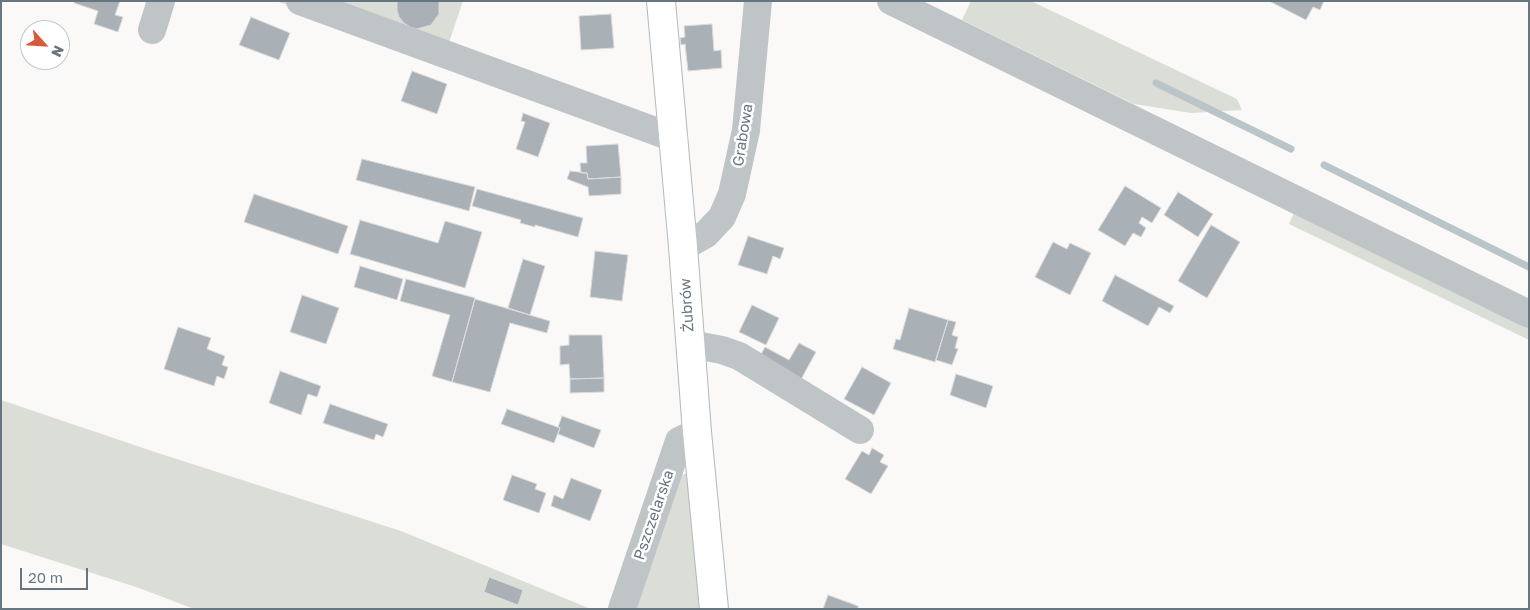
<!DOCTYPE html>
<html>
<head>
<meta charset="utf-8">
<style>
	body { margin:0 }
	#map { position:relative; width:1530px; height:610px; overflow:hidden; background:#faf9f8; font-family:"Golos Text",sans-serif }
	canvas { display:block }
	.frame { position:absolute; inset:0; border:2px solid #667680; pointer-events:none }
	.north { position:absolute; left:20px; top:20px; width:50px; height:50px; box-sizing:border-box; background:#fff; border:1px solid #c2c8cc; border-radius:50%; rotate:116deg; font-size:14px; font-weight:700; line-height:20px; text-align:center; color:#667680 }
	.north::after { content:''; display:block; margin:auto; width:18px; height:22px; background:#d75b3a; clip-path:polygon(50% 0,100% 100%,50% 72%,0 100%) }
	.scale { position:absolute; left:20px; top:568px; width:68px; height:22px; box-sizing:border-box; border:2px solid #667680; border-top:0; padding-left:6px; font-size:15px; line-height:18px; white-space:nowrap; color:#667680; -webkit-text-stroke:4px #fff; paint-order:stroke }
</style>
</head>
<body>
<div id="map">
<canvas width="1530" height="610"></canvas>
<div class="frame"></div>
<div class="north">N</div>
<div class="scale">20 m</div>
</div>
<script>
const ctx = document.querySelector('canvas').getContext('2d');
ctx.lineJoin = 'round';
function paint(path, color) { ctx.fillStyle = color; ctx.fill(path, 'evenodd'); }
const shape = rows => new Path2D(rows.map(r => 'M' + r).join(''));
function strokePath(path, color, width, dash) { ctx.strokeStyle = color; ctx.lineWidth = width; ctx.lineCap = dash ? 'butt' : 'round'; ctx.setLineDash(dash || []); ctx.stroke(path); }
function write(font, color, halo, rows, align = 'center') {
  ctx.font = font + ' "Golos Text",sans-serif'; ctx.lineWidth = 5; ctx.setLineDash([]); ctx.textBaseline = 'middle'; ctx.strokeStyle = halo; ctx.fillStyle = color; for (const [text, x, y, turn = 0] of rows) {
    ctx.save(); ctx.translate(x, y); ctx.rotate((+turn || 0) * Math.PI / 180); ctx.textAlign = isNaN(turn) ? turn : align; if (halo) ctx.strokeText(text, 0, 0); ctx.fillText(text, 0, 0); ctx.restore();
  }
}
const green = shape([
	[276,1,463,1,442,63],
	[971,1,1031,1,1237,99,1242,110,1191,113,1134,104,962,20],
	[1294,213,1529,327,1529,340,1289,224],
	[1,400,158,453,401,531,591,609,194,609,139,588,1,544],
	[690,472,701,609,636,609,674,478]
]);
const stream = shape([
	[1156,83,1291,149],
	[1324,165,1529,267]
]);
const building = shape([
	[75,1,120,1,115,15,123,17,118,32,94,24,98,11,74,3,75,1],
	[397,1,439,1,439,14,431,25,417,29,410,27,404,23,399,17,397,11,397,1],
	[1272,1,1324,1,1320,10,1313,7,1306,20,1271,2,1272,1],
	[611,14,614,48,581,50,579,16,611,14],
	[251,17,290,33,279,60,239,45,251,17],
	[712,24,714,51,721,50,722,68,688,71,685,44,681,45,680,38,685,37,684,26,712,24],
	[412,71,447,84,437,114,401,101,412,71],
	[523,113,550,123,538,157,516,149,525,122,521,121,523,113],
	[618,144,621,177,588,179,587,173,581,173,580,163,587,163,586,146,618,144],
	[362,159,475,187,469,211,356,180,362,159],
	[570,171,587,173,588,179,621,177,621,194,589,196,588,187,567,179,570,171],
	[1125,186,1161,208,1152,223,1142,217,1139,223,1146,228,1141,237,1133,233,1125,246,1098,230,1125,186],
	[477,189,583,218,578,237,535,225,535,227,520,223,521,220,472,206,477,189],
	[1178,192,1213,214,1198,237,1164,215,1178,192],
	[254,194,348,226,338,254,244,222,254,194],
	[360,220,438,243,445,221,482,232,465,288,350,254,360,220],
	[1211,225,1240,242,1207,298,1178,281,1211,225],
	[748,236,784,248,780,259,773,256,767,274,738,265,748,236],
	[1053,242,1067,249,1070,243,1091,253,1070,295,1035,277,1053,242],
	[595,251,628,255,622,301,590,297,595,251],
	[523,259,545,266,530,315,508,308,523,259],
	[360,266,403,279,397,300,354,287,360,266],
	[1115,275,1174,306,1170,313,1159,307,1148,326,1102,301,1115,275],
	[406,279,475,298,452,382,432,376,450,315,400,301,406,279],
	[302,295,339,308,326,344,290,332,302,295],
	[475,299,550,321,547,333,510,323,490,392,452,382,475,299],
	[752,305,779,318,766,345,739,332,752,305],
	[909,308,948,320,935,362,893,349,896,339,900,340,909,308],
	[948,320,956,322,952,335,958,337,955,348,958,349,952,365,936,360,948,320],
	[178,327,211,338,207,349,225,356,222,365,228,367,224,379,217,376,214,386,164,369,178,327],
	[569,335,602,335,604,378,570,379,569,364,560,365,560,346,569,345,569,335],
	[799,343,816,352,799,383,758,360,765,347,789,360,799,343],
	[862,367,891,383,874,415,844,399,862,367],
	[280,371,321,386,317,397,308,394,301,415,269,403,280,371],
	[956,374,993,386,986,408,950,395,956,374],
	[604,378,604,392,570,393,570,379,604,378],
	[330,404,388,424,383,437,376,434,374,440,323,423,330,404],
	[507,409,560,428,554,443,501,424,507,409],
	[562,416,601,430,594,448,558,434,560,428,558,427,562,416],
	[872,448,884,455,880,462,888,466,871,494,845,479,862,451,869,455,872,448],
	[512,475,537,484,535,489,546,493,539,513,503,500,512,475],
	[571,478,602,490,590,521,551,506,554,495,563,499,571,478],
	[489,577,523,590,518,605,484,592,489,577],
	[828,595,858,606,858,609,823,609,828,595]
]);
const minor = shape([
	[300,1,674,138],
	[891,1,1529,314],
	[152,30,161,1],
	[683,247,706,234,722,217,732,194,746,130,758,1],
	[690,344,722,350,739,356,860,430],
	[622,609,679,441,697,432]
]);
const major = shape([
	[661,1,683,247,697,432,714,609]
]);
const streetNames = [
	["Grabowa",743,135,-81],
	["Żubrów",687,305,-94],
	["Pszczelarska",654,515,-71]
];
paint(green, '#daded7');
strokePath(stream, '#bac5c9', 7);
paint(building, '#a9b0b6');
strokePath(building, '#dbdbda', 1);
strokePath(major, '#b3b8bc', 30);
strokePath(minor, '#bfc4c7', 28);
strokePath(major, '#fff', 28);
write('15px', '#667680', '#fff', streetNames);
</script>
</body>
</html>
